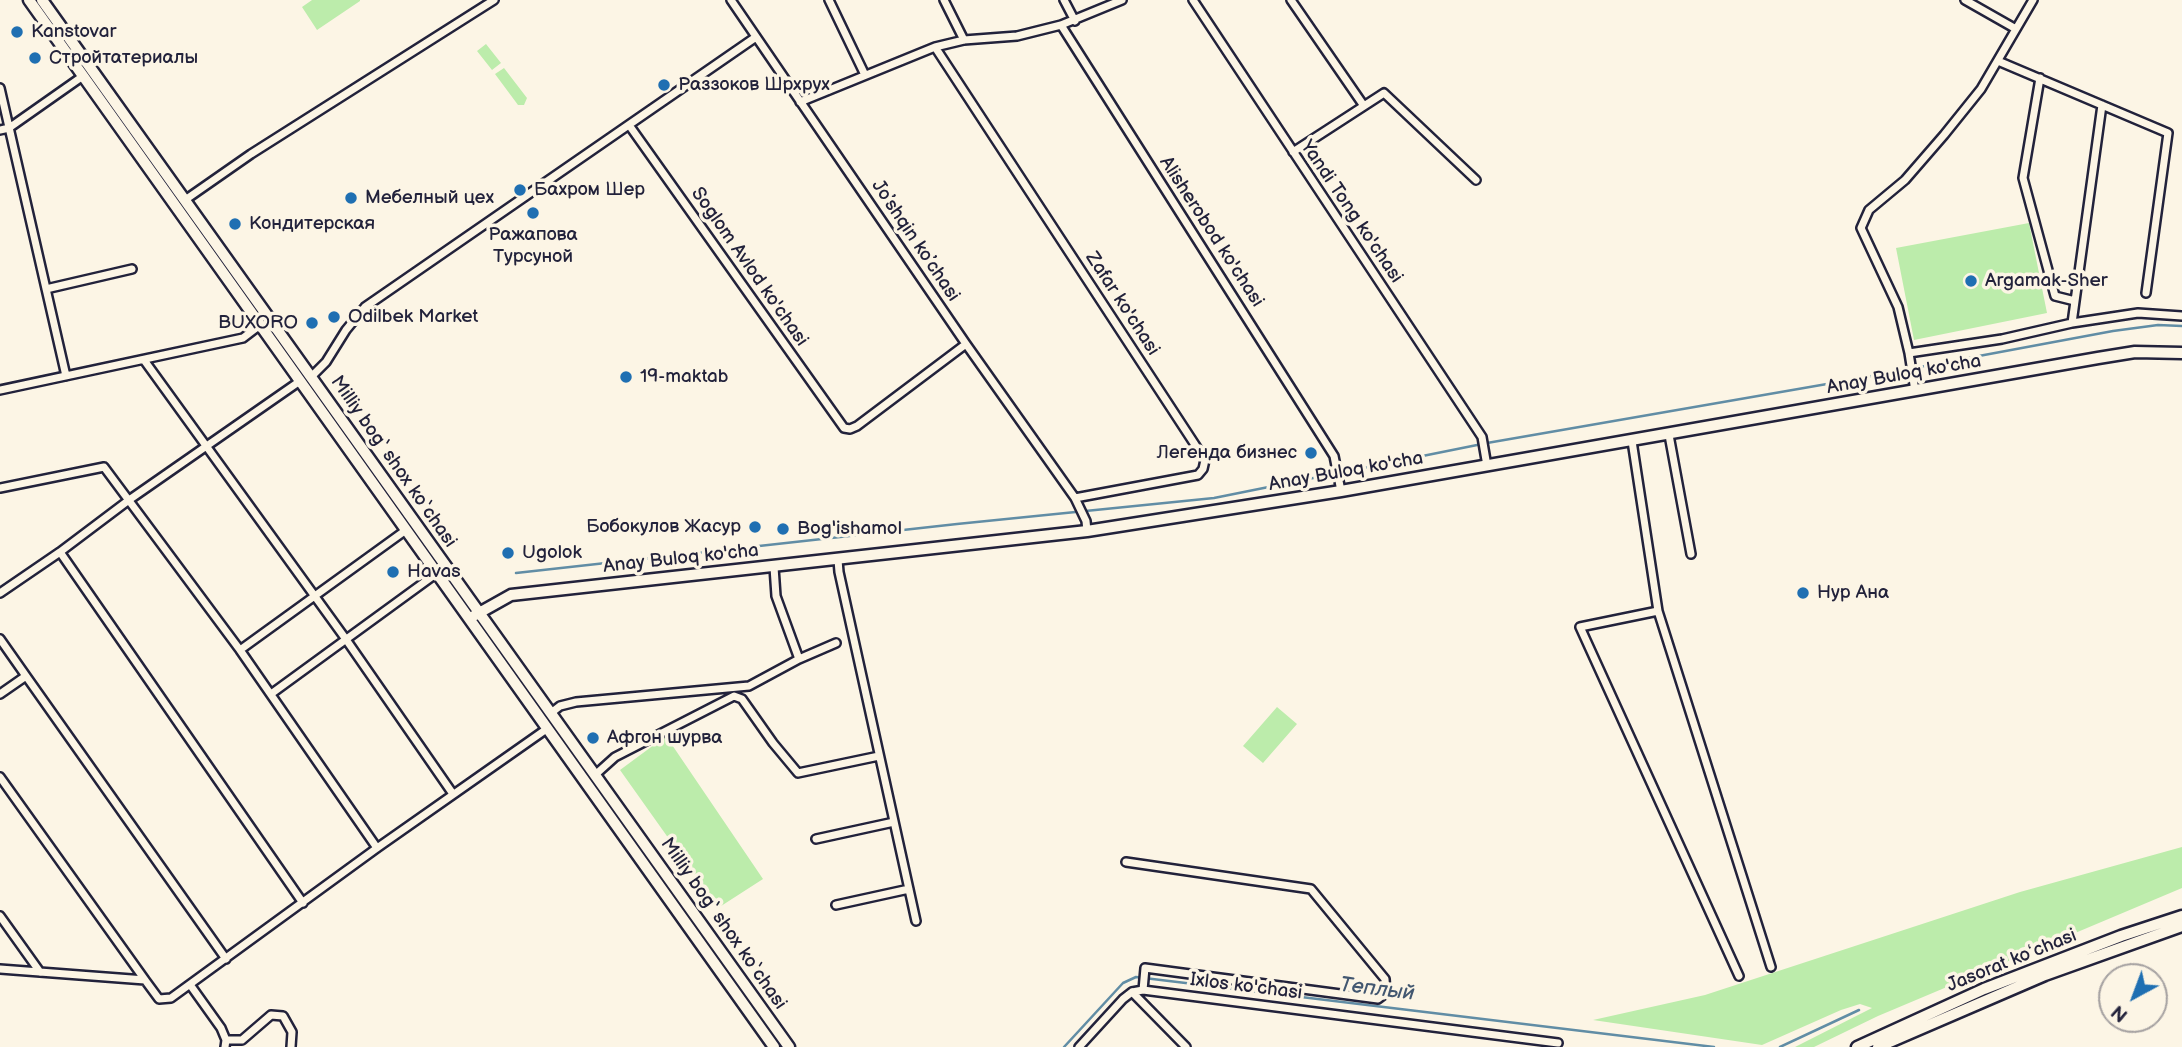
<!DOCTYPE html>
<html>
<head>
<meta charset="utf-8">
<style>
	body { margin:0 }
	#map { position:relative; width:2182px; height:1047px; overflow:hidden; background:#fcf5e5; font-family:"Balsamiq Sans",sans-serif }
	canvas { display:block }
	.north { position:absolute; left:2098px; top:963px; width:70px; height:70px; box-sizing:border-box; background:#fcf5e5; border:2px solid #a5a1a1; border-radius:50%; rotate:221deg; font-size:19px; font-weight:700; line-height:28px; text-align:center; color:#22223b }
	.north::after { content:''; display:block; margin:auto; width:24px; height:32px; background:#1f6fb2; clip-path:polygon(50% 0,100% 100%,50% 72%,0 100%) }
</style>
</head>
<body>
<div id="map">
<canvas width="2182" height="1047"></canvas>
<div class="north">N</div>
</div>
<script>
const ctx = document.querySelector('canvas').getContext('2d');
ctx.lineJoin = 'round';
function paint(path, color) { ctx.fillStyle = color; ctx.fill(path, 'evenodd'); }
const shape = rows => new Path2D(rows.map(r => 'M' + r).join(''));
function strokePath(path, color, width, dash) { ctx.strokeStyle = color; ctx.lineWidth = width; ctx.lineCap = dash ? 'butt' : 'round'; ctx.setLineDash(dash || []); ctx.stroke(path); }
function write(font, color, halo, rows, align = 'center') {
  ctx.font = font + ' "Balsamiq Sans",sans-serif'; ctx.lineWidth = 7; ctx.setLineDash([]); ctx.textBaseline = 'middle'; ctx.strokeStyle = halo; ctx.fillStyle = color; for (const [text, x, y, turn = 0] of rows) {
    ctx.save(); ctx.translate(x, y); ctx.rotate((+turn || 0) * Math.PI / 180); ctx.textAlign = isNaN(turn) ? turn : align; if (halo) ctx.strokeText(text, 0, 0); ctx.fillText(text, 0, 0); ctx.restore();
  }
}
const green = shape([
	[312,0,360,0,360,1,317,30,302,7],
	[486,44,501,63,492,70,477,51],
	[504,68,527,98,524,105,518,105,495,74],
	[2029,223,2047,313,1914,340,1896,248],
	[1277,707,1297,724,1263,763,1243,746],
	[666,736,763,879,718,908,620,770],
	[2182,847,2182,888,1878,1016,1814,1047,1795,1047,1872,1008,1860,1004,1841,1010,1762,1045,1593,1020,1705,995,2020,892]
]);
const stream = shape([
	[516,573,957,524,1214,498,1487,443,1850,380,2113,331,2158,325,2182,326],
	[1064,1047,1123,983,1136,977,1714,1047],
	[1780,1047,1859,1010]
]);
const minor = shape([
	[731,0,966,344,1075,498,1086,521,1087,531],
	[829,0,865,75],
	[944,0,964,40],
	[1064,0,1075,21],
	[1193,0,1482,437,1487,466],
	[1291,0,1364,106],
	[1965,0,2016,29],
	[1061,25,1334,456,1341,491],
	[935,47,1205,460,1203,469,1198,475,1075,498],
	[1998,61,2168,133,2146,293],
	[2040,78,2023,178,2055,296,2075,301],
	[0,88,66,376],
	[800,102,935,47,964,40,1017,36,1061,25,1122,0],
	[629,125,844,428,850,429,857,426,966,344],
	[0,130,9,128,83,76],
	[1293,152,1384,93,1476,180],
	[185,200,251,154,494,0],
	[46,289,132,269],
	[2072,323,2102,105],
	[1909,353,2002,339,2072,323,2138,313,2182,316],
	[144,360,345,638,453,794],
	[311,377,326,362,346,330,365,307,756,37],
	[0,390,243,338,260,325],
	[1915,391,1909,353,1898,307,1861,228,1869,210,1905,180,1944,135,1981,89,2033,0],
	[1669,435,1691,554],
	[1632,441,1658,611,1771,967],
	[0,488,104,467,240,650,377,848],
	[60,552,303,903],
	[838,560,839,572,916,921],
	[774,567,776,596,799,659],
	[0,593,60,552,129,500,300,381],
	[1658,611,1580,627,1739,976],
	[0,639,26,676,0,694],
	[240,650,406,530],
	[26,676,226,959],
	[271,694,437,573],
	[551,713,560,706,576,702,749,686,799,659,836,643],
	[595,775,615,757,734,696,742,699,773,743,798,773,879,756],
	[0,777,145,980],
	[816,839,894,822],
	[1126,862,1311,889,1385,979,1386,993,1378,999,1145,968,1143,990],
	[836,905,909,889],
	[0,916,40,972],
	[0,969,145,980,159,999,171,998,377,848,548,728],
	[191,986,221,1028,226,1040,225,1047],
	[1132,992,1186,1047],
	[226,1040,242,1040,271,1015,283,1016,292,1032,291,1047],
	[1079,1047,1123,999,1132,992,1143,990,1558,1043]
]);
const secondary = shape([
	[29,0,774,1047],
	[42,0,789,1047],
	[470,618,511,595,1087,531,1341,491,2098,358,2135,352,2182,353],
	[1857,1047,1984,989,2121,936,2182,916],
	[1878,1047,2045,975,2182,926]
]);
const markers = [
	[17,32,7,"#1f6fb2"],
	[35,58,7,"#1f6fb2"],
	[664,85,7,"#1f6fb2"],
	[520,190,7,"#1f6fb2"],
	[351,198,7,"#1f6fb2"],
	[533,213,7,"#1f6fb2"],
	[235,224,7,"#1f6fb2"],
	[1971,281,7,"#1f6fb2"],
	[334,317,7,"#1f6fb2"],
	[312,323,7,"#1f6fb2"],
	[626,377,7,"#1f6fb2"],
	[1311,453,7,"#1f6fb2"],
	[755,527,7,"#1f6fb2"],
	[783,529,7,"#1f6fb2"],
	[508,553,7,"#1f6fb2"],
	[393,572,7,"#1f6fb2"],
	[1803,593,7,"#1f6fb2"],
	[593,738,7,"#1f6fb2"]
];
const poiNames = [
	["Kanstovar",31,32],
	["Стройтатериалы",49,58],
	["Раззоков Шрхрух",678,85],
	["Бахром Шер",534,190],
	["Мебелный цех",365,198],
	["Кондитерская",249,224],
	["Ражапова",533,235,"center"],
	["Турсуной",533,257,"center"],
	["Argamak-Sher",1985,281],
	["Odilbek Market",348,317],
	["BUXORO",298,323,"right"],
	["19-maktab",640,377],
	["Легенда бизнес",1297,453,"right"],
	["Бобокулов Жасур",741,527,"right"],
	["Bog'ishamol",797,529],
	["Ugolok",522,553],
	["Havas",407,572],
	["Нур Ана",1817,593],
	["Афгон шурва",607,738]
];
const streetNames = [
	["Yandi Tong ko'chasi",1351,212,56],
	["Alisherobod ko'chasi",1211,232,57],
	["Joʼshqin koʼchasi",915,241,56],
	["Soglom Avlod ko'chasi",749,267,55],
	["Zafar ko'chasi",1122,304,57],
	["Anay Buloq ko'cha",1904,375,-10],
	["Milliy bog‘ shox ko‘chasi",393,462,55],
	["Anay Buloq ko'cha",1346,472,-10],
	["Anay Buloq ko'cha",681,559,-6],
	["Milliy bog‘ shox ko‘chasi",723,924,55],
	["Jasorat koʻchasi",2012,961,-22],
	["Ixlos ko'chasi",1246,987,7]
];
const waterNames = [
	["Теплый",1377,990,7]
];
paint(green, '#bcecab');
strokePath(stream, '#618da5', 2.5);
strokePath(minor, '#22223b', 12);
strokePath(secondary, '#22223b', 15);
strokePath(minor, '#fcf5e5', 7);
strokePath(secondary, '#fcf5e5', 10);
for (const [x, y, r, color] of markers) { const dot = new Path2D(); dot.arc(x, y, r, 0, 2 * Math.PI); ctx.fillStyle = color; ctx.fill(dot); strokePath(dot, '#fcf5e5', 2.5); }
write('19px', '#22223b', '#fcf5e5', poiNames, 'left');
write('19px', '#22223b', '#fcf5e5', streetNames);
write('italic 21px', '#425770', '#fcf5e5', waterNames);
</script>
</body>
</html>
